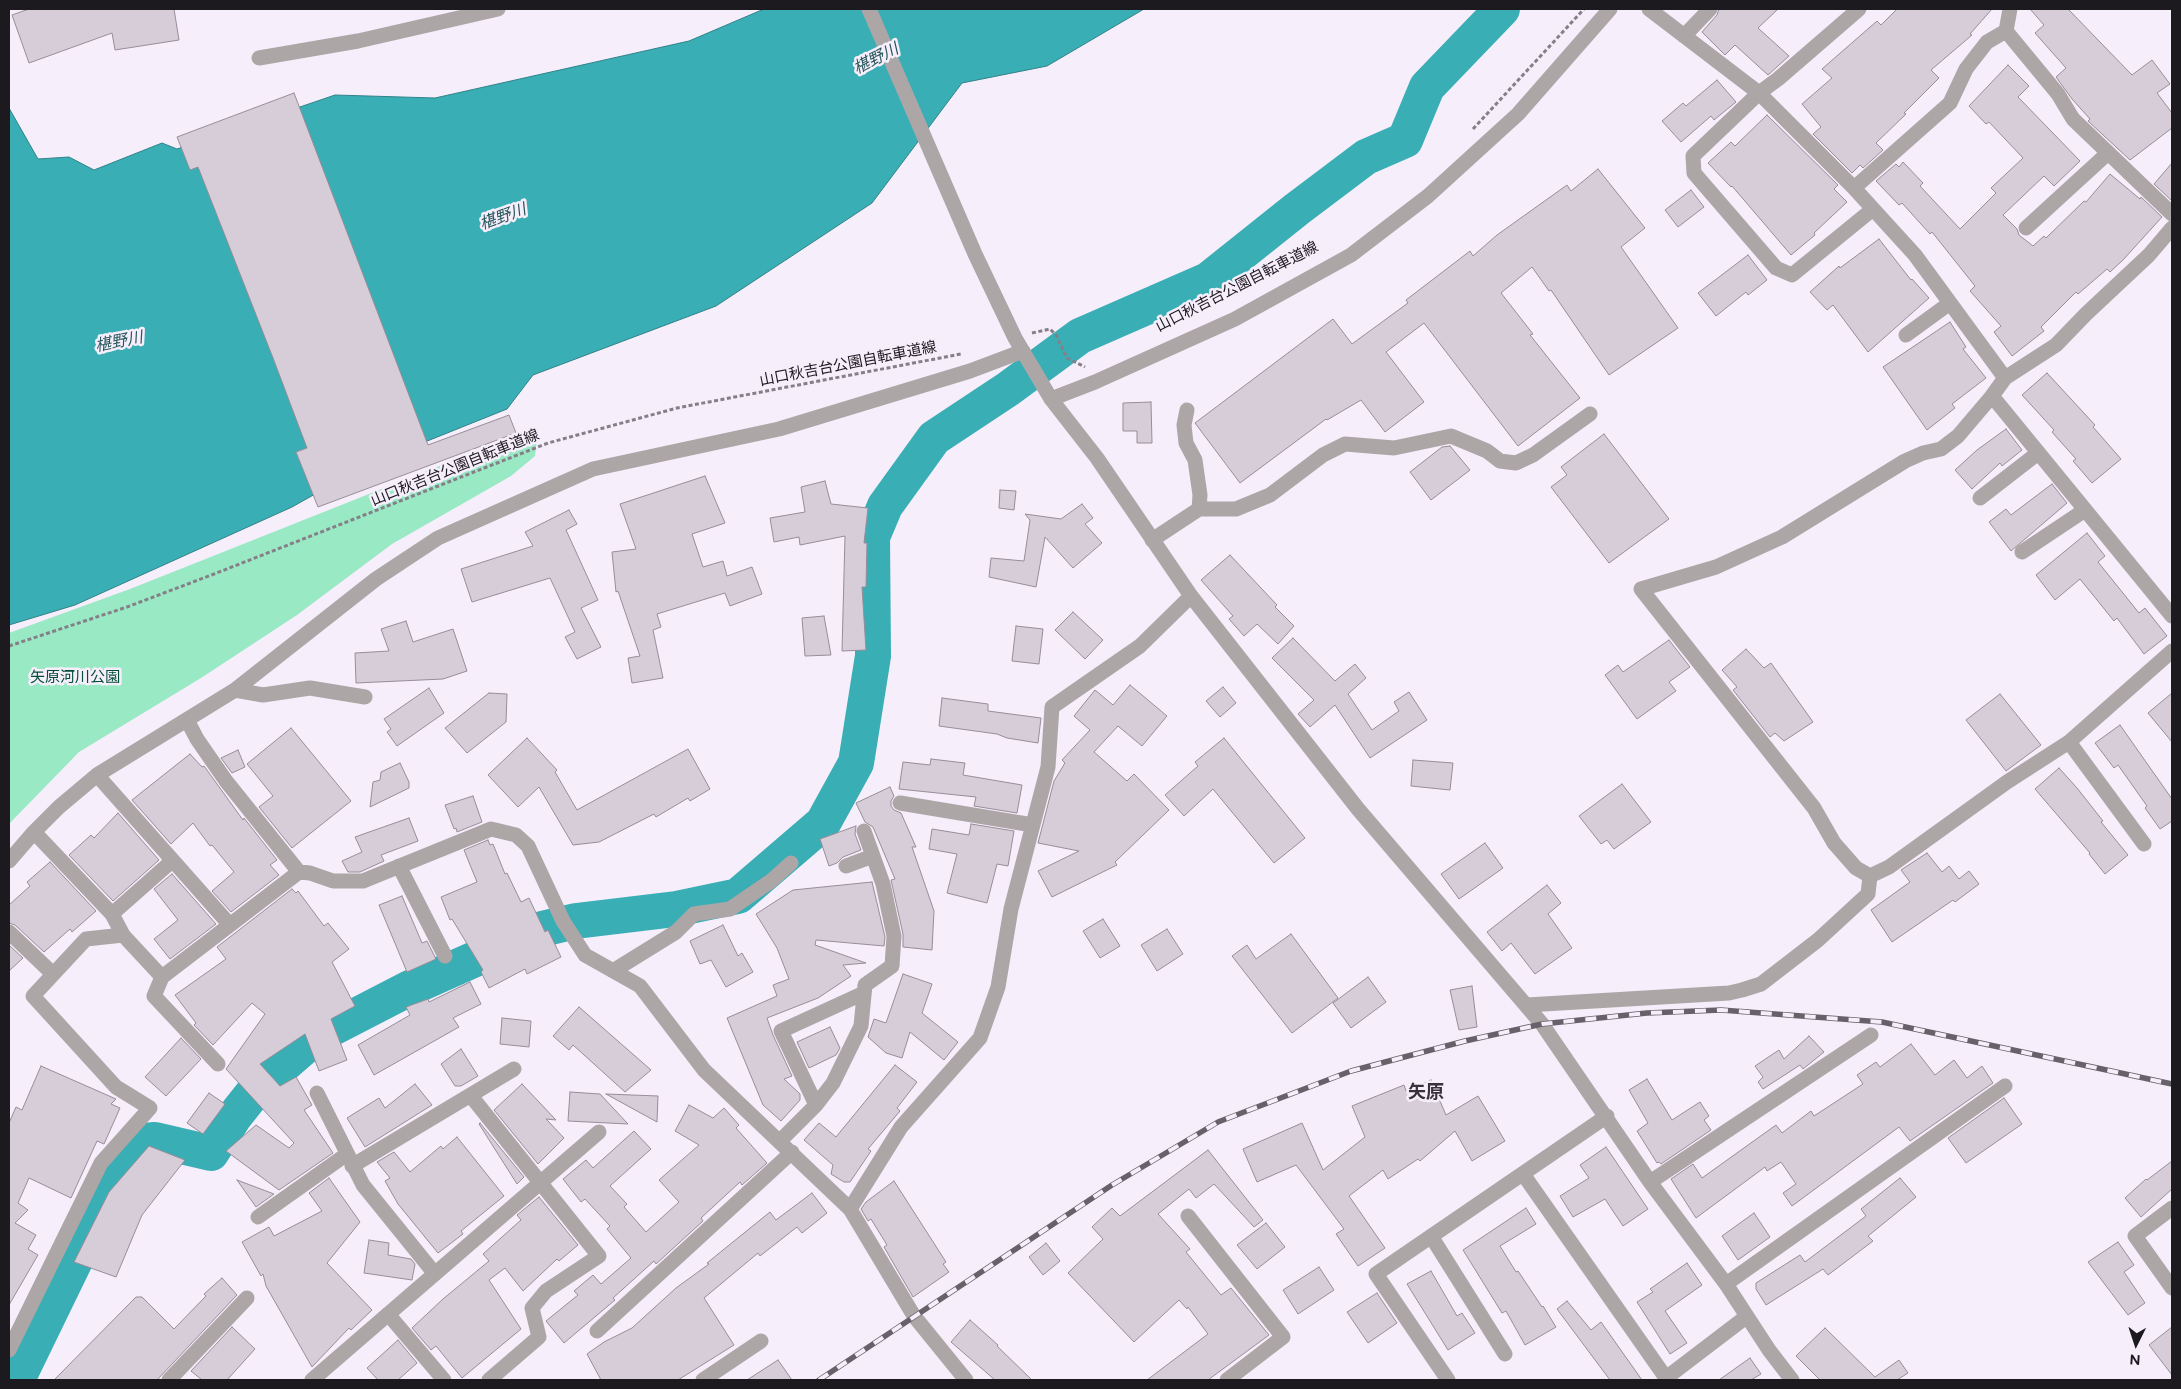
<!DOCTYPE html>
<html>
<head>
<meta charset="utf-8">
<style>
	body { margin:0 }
	#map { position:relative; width:2181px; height:1389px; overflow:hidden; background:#f6eefb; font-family:Figtree,sans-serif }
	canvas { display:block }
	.frame { position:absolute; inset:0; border:10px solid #1d1a1f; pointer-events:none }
	.north { position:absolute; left:2111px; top:1319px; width:50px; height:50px; -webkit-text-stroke:4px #f6eefb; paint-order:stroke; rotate:184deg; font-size:14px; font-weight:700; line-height:20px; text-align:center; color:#1d1a1f }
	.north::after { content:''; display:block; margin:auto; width:18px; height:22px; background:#1d1a1f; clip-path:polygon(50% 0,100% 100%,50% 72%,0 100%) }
</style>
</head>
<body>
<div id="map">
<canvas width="2181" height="1389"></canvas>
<div class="frame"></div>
<div class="north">N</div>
</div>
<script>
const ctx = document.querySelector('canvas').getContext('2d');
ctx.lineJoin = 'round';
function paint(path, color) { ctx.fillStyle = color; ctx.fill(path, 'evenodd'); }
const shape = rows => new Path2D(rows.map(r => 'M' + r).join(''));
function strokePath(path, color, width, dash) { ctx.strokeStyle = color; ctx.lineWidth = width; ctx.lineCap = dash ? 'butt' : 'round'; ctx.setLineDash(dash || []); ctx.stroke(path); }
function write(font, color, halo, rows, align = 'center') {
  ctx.font = font + ' Figtree,"Noto Sans JP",sans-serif'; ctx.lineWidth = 5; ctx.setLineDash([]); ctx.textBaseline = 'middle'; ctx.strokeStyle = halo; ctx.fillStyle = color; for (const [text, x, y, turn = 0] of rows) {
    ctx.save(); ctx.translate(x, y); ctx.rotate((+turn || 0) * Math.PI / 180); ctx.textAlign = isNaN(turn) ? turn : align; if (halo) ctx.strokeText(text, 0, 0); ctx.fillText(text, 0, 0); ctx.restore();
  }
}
const green = shape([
	[538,430,535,456,511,476,392,544,297,615,201,678,79,752,9,824,9,633,130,589,452,461]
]);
const water = shape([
	[764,9,1144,9,1047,66,962,83,872,203,716,306,533,375,507,409,365,466,292,507,75,605,9,625,9,108,38,159,69,157,94,170,162,143,177,149,335,95,435,98,689,41,764,9]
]);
const river = shape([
	[17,1380,121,1166,144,1141,155,1140,211,1153,234,1117,257,1088,317,1036,408,989,542,929,576,921,676,909,738,896,823,823,856,763,873,656,872,537,885,506,934,438,1008,389,1080,336,1208,280,1297,209,1366,157,1405,140,1427,87,1502,9]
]);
const building = shape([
	[29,9,174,9,179,40,115,50,112,33,29,63,12,15,29,9],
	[1719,9,1778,9,1758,28,1789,56,1768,75,1735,45,1725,55,1702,32,1717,15,1719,9],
	[1897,9,1992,9,1970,34,1972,35,1931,70,1939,78,1904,113,1906,114,1876,143,1883,150,1863,168,1860,165,1852,173,1813,134,1821,127,1802,104,1832,78,1822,69,1877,21,1881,25,1897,9],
	[2030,9,2068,9,2132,75,2152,60,2170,84,2157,93,2172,113,2172,128,2130,160,2088,121,2090,119,2072,99,2056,77,2066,68,2035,33,2044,25,2030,9],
	[2008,65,2029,86,2018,97,2080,161,2054,186,2044,176,2003,215,2017,229,2019,235,2033,246,2044,236,2046,238,2084,201,2086,202,2110,174,2140,199,2141,197,2162,217,2123,260,2110,272,2107,269,2078,294,2076,292,2041,327,2044,331,2012,356,1994,332,2001,326,1970,291,1975,286,1932,232,1930,234,1902,203,1899,205,1876,181,1896,164,1899,167,1903,162,1923,183,1920,186,1960,229,1996,193,1991,188,2023,158,1989,122,1986,124,1969,106,2008,65],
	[1717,80,1736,102,1714,120,1711,116,1681,142,1662,121,1683,103,1686,106,1717,80],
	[294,93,428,445,509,415,516,433,318,507,296,452,307,448,273,358,198,167,190,170,177,137,294,93],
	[1767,115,1838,185,1834,189,1847,202,1814,233,1815,235,1791,255,1732,186,1731,187,1708,163,1731,142,1735,146,1767,115],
	[2172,163,2172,201,2154,184,2172,163],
	[1598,169,1645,228,1621,247,1678,328,1609,375,1551,290,1549,291,1532,267,1501,293,1533,334,1530,335,1580,398,1518,446,1424,323,1386,352,1424,402,1385,432,1361,400,1327,420,1326,419,1240,483,1195,423,1333,319,1352,344,1408,303,1406,300,1470,251,1473,256,1497,235,1567,185,1571,191,1598,169],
	[1691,190,1704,207,1678,227,1665,210,1691,190],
	[1879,239,1911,280,1912,279,1929,298,1868,352,1833,305,1827,310,1810,292,1839,266,1840,268,1879,239],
	[1748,255,1767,280,1748,295,1746,292,1716,316,1698,293,1748,255],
	[1950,322,1966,347,1963,349,1986,378,1952,404,1955,408,1927,430,1883,367,1950,322],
	[2047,373,2095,425,2093,427,2121,459,2092,483,2073,461,2076,459,2052,432,2054,430,2022,395,2047,373],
	[1151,402,1152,443,1137,443,1137,431,1123,431,1123,403,1151,402],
	[2006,429,2022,450,2002,466,2000,463,1972,489,1955,470,1977,450,2006,429],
	[1604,434,1669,519,1609,563,1551,487,1567,475,1561,467,1604,434],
	[1450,446,1470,470,1431,500,1410,472,1442,447,1450,446],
	[705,476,725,523,692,534,703,567,723,561,727,576,752,567,762,594,730,606,725,593,657,614,661,627,653,630,663,678,632,683,628,658,640,656,618,591,616,592,612,552,636,549,620,504,705,476],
	[825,481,831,504,868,508,864,543,867,543,866,587,862,587,866,650,842,651,845,536,800,545,799,537,774,542,770,518,805,512,801,487,825,481],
	[2052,484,2067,503,2011,551,1989,522,2006,509,2011,515,2052,484],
	[1000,490,1016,491,1014,510,999,508,1000,490],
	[1082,504,1093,518,1085,524,1102,543,1073,568,1045,537,1036,587,989,577,991,558,1024,561,1030,520,1025,514,1061,519,1082,504],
	[569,510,577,524,566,530,598,600,581,608,601,647,577,659,565,637,575,632,550,578,472,602,461,569,533,546,525,532,569,510],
	[2087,533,2105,556,2098,562,2139,613,2145,608,2167,636,2144,654,2117,618,2114,621,2080,579,2055,600,2036,575,2087,533],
	[1230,555,1277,605,1275,607,1294,626,1278,644,1257,624,1244,636,1229,619,1233,616,1201,580,1230,555],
	[1073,612,1103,640,1085,659,1055,630,1073,612],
	[824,616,831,655,805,656,802,618,824,616],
	[406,621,413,642,453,629,467,671,443,679,356,683,355,653,389,651,381,629,406,621],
	[1016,626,1043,629,1039,664,1012,661,1016,626],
	[1293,638,1335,681,1355,664,1366,678,1348,694,1372,730,1399,711,1394,702,1409,692,1427,720,1370,758,1335,705,1310,727,1298,714,1314,700,1272,658,1293,638],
	[1669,640,1690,667,1669,682,1676,691,1637,719,1605,675,1618,665,1623,672,1669,640],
	[1746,649,1764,668,1771,663,1813,722,1784,741,1775,733,1770,737,1733,690,1737,687,1722,670,1746,649],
	[1130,685,1167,716,1142,746,1118,726,1094,752,1127,781,1134,774,1169,810,1115,862,1117,865,1052,897,1038,871,1079,851,1038,843,1054,781,1065,763,1062,760,1090,730,1074,716,1095,690,1113,705,1130,685],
	[1223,687,1236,703,1220,717,1206,701,1223,687],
	[429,688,444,713,397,746,387,732,391,729,384,719,429,688],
	[489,693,507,694,506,722,467,753,445,728,489,693],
	[2172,693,2172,742,2148,713,2172,693],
	[2000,694,2041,745,2006,771,1966,720,2000,694],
	[942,698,988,704,988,711,1041,718,1038,743,1007,738,997,734,939,726,942,698],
	[2120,725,2172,799,2172,821,2160,829,2145,808,2147,806,2118,765,2114,768,2095,743,2120,725],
	[291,728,351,801,292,848,259,807,273,796,247,764,291,728],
	[527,738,557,770,555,772,577,810,688,749,710,789,690,801,688,798,656,817,654,814,599,842,573,845,539,787,518,807,488,775,527,738],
	[1224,738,1305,838,1274,863,1213,789,1184,816,1165,795,1198,766,1195,762,1224,738],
	[238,750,245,767,232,773,221,758,238,750],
	[190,754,202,767,204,766,243,820,244,818,277,860,270,865,279,875,231,912,212,891,234,872,212,845,210,846,193,823,171,844,132,800,190,754],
	[931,759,965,763,963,775,1022,785,1017,813,974,806,976,797,899,789,903,762,930,765,931,759],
	[1413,760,1453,763,1450,790,1411,786,1413,760],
	[400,763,409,782,409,788,370,807,373,782,380,780,381,772,400,763],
	[2059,768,2077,788,2103,821,2101,822,2128,855,2105,874,2089,854,2090,853,2035,789,2059,768],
	[1622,784,1651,822,1614,849,1607,840,1601,844,1579,816,1622,784],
	[890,787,894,796,891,801,891,806,894,810,901,813,916,847,912,847,934,911,932,950,903,947,903,934,891,880,895,879,873,827,865,822,856,803,890,787],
	[473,796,482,822,457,832,456,828,454,829,445,805,473,796],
	[118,813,159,860,113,901,69,855,91,835,94,838,118,813],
	[409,818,418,841,381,855,384,861,360,872,348,872,342,861,362,852,355,837,409,818],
	[971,824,1014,831,1008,866,997,864,987,903,947,893,957,854,929,849,932,829,969,835,971,824],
	[856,826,855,834,861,850,843,857,837,863,829,866,820,839,856,826],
	[488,840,490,845,493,844,505,874,507,873,521,902,529,898,545,932,548,930,561,957,527,974,525,969,489,988,481,972,483,970,452,919,450,920,441,897,477,882,464,850,488,840],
	[1485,843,1503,868,1459,899,1441,874,1485,843],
	[1927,853,1942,872,1949,866,1959,879,1969,871,1979,884,1955,902,1953,900,1892,942,1871,910,1910,882,1901,870,1927,853],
	[50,862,96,911,72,932,70,929,44,952,15,925,9,923,9,905,30,886,27,882,50,862],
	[172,874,216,924,170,959,154,939,178,920,154,889,172,874],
	[872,882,885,937,884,946,816,940,815,945,866,963,843,965,851,976,818,998,767,1018,773,1035,792,1076,784,1079,800,1094,800,1100,781,1121,763,1105,727,1018,777,996,773,985,789,979,777,948,756,914,793,890,872,882],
	[1547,885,1561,903,1548,914,1572,948,1535,974,1511,943,1502,951,1487,932,1547,885],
	[292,889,296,893,298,891,324,926,328,923,349,949,332,962,355,1006,331,1019,347,1060,319,1071,305,1034,260,1064,280,1086,296,1077,312,1105,304,1110,333,1153,279,1190,226,1151,256,1125,289,1148,294,1143,226,1069,265,1014,252,1003,213,1045,194,1025,196,1023,175,995,226,959,217,947,292,889],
	[402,896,422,943,427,941,436,959,407,972,379,905,402,896],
	[1103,919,1120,946,1100,958,1083,931,1103,919],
	[723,925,738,956,742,953,753,972,726,987,711,960,700,964,690,941,723,925],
	[1167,929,1183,954,1157,971,1141,945,1167,929],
	[1291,934,1338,998,1292,1033,1232,956,1247,945,1256,959,1291,934],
	[9,945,23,958,9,971,9,945],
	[903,974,932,984,922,1013,958,1042,944,1060,910,1032,902,1058,886,1053,868,1037,874,1019,886,1023,903,974],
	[1368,977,1386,1002,1351,1028,1333,1003,1368,977],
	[470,982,481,1004,453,1018,459,1027,374,1075,358,1045,410,1015,406,1007,428,999,429,1002,470,982],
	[1472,986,1477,1027,1459,1030,1450,990,1472,986],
	[579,1007,651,1070,625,1092,573,1045,569,1050,553,1036,579,1007],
	[502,1018,531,1021,529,1047,500,1044,502,1018],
	[830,1027,840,1048,836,1055,809,1068,797,1042,830,1027],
	[1809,1036,1824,1052,1803,1069,1800,1065,1763,1089,1758,1082,1763,1077,1755,1066,1779,1050,1784,1059,1809,1036],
	[181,1038,201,1059,166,1096,145,1077,181,1038],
	[1911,1044,1935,1075,1954,1060,1967,1078,1982,1066,1993,1083,1910,1141,1899,1127,1792,1206,1783,1193,1796,1184,1781,1162,1767,1171,1765,1167,1696,1218,1671,1179,1693,1164,1702,1178,1776,1125,1782,1133,1811,1111,1814,1116,1863,1084,1857,1075,1876,1062,1880,1067,1911,1044],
	[461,1049,478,1076,461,1086,455,1086,441,1064,461,1049],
	[895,1065,917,1082,897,1108,900,1111,868,1149,871,1151,850,1182,844,1182,831,1174,833,1165,804,1140,819,1123,836,1137,895,1065],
	[41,1066,116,1099,111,1104,120,1108,104,1144,97,1141,71,1198,29,1178,18,1203,28,1210,15,1223,36,1235,28,1249,38,1255,9,1305,9,1123,16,1107,22,1110,41,1066],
	[1647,1079,1672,1120,1700,1102,1709,1116,1704,1120,1711,1130,1661,1164,1659,1162,1657,1163,1637,1131,1648,1123,1629,1090,1647,1079],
	[1431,1080,1446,1115,1478,1096,1505,1141,1472,1161,1455,1131,1420,1161,1418,1159,1388,1179,1383,1170,1349,1196,1385,1248,1358,1266,1336,1234,1344,1229,1296,1165,1257,1182,1243,1149,1302,1123,1323,1170,1365,1137,1352,1106,1404,1085,1406,1091,1431,1080],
	[415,1084,432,1105,365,1147,347,1118,379,1098,385,1108,415,1084],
	[522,1084,556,1120,546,1119,564,1138,538,1164,494,1110,522,1084],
	[570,1092,600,1094,628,1124,568,1121,570,1092],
	[209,1093,225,1104,203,1134,187,1123,209,1093],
	[606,1094,658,1096,657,1122,606,1094],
	[2004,1098,2022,1124,1966,1163,1948,1138,2004,1098],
	[689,1105,713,1118,724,1108,739,1125,736,1128,767,1163,742,1185,740,1182,701,1218,703,1221,656,1264,654,1261,613,1298,615,1300,564,1343,546,1321,578,1295,574,1291,593,1275,601,1284,631,1258,607,1229,610,1226,585,1199,581,1202,563,1179,586,1160,593,1168,634,1131,651,1149,610,1186,627,1204,624,1207,646,1232,679,1202,659,1180,699,1145,675,1131,689,1105],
	[480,1123,524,1177,517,1184,479,1124,480,1123],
	[457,1137,504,1196,461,1231,463,1234,438,1253,398,1204,385,1181,390,1178,377,1162,394,1152,410,1172,441,1146,443,1149,457,1137],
	[149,1146,185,1160,142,1215,116,1277,74,1262,109,1192,149,1146],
	[1606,1147,1648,1209,1623,1226,1605,1199,1573,1217,1560,1196,1589,1178,1580,1165,1606,1147],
	[1208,1150,1263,1220,1254,1227,1214,1184,1196,1198,1189,1189,1158,1214,1190,1249,1186,1252,1221,1295,1231,1288,1269,1335,1208,1380,1147,1380,1208,1334,1188,1307,1187,1309,1179,1300,1134,1342,1068,1273,1103,1239,1092,1227,1112,1208,1120,1216,1208,1150],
	[2172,1161,2172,1189,2141,1217,2125,1198,2146,1179,2147,1180,2172,1161],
	[329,1178,360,1222,327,1263,372,1310,351,1330,349,1328,312,1367,266,1286,263,1274,261,1276,242,1242,269,1227,274,1236,322,1211,309,1193,329,1178],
	[1900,1178,1916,1197,1868,1236,1873,1241,1828,1275,1823,1269,1766,1305,1756,1289,1756,1283,1800,1255,1805,1262,1866,1216,1861,1209,1900,1178],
	[237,1180,274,1194,256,1207,237,1180],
	[894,1181,946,1262,943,1264,949,1272,913,1297,884,1247,887,1245,871,1219,868,1221,861,1209,866,1202,894,1181],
	[812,1193,827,1213,802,1233,797,1227,760,1256,758,1253,704,1298,734,1345,678,1380,601,1380,587,1354,604,1342,632,1328,676,1288,709,1264,707,1263,770,1212,776,1220,812,1193],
	[539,1197,578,1245,559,1261,557,1259,523,1291,505,1268,489,1280,521,1329,462,1378,436,1346,431,1350,412,1328,443,1299,489,1261,483,1254,521,1220,517,1215,539,1197],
	[1526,1208,1536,1224,1500,1246,1516,1272,1518,1271,1542,1307,1543,1306,1556,1327,1525,1345,1506,1311,1502,1313,1463,1250,1526,1208],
	[1754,1213,1770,1237,1738,1260,1722,1236,1754,1213],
	[1266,1223,1285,1247,1257,1269,1237,1245,1266,1223],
	[369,1240,389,1243,388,1255,411,1259,415,1264,412,1280,364,1273,369,1240],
	[2118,1242,2134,1265,2124,1272,2145,1303,2128,1315,2088,1262,2118,1242],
	[1046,1243,1060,1261,1043,1275,1029,1257,1046,1243],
	[1687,1263,1702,1285,1665,1311,1687,1343,1670,1354,1637,1302,1653,1292,1650,1289,1687,1263],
	[1319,1267,1334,1290,1298,1314,1283,1290,1319,1267],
	[1431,1271,1457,1316,1462,1313,1475,1333,1448,1350,1407,1284,1431,1271],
	[222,1278,237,1295,157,1380,54,1380,136,1297,142,1297,174,1329,206,1296,204,1294,222,1278],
	[1377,1293,1397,1323,1368,1343,1347,1312,1377,1293],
	[1567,1301,1591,1330,1601,1322,1642,1380,1610,1380,1557,1309,1567,1301],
	[970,1320,998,1345,997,1346,1032,1380,995,1380,951,1342,970,1320],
	[232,1327,255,1349,227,1380,202,1380,191,1371,232,1327],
	[2172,1327,2172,1375,2149,1345,2172,1327],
	[1825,1328,1875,1377,1899,1360,1908,1373,1897,1380,1820,1380,1796,1356,1825,1328],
	[398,1340,417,1363,398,1380,378,1380,367,1368,398,1340],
	[1750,1358,1761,1374,1751,1380,1719,1380,1750,1358],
	[778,1360,792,1380,747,1380,778,1360]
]);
const path = shape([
	[1473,129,1584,9],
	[1032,333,1050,329,1056,335,1067,358,1085,367],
	[9,646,127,607,214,574,548,443,677,408,961,354]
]);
const minor = shape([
	[869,9,975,254,1015,338,1051,399,1097,458,1191,596,1358,809,1542,1024,1650,1182,1726,1284,1769,1350,1792,1380],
	[1649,9,1759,93,1854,188,1950,103,1966,69,1987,42,2006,31],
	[1859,9,1778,79,1759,93,1693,156,1694,173,1776,268,1792,275,1873,209],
	[2010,9,2006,31,2058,94,2073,119,2172,214],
	[1684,36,1710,9],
	[259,58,358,41,498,9],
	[1854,188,1915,255,2005,378],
	[2026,228,2108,153],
	[1906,335,1950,303],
	[1992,396,2172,616],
	[1051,399,1095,382,1235,319,1351,255,1428,196,1518,114,1610,9],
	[1187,410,1184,425,1186,443,1195,460,1200,495,1199,509],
	[1980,498,2038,453],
	[1152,540,1199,509,1236,509,1270,495,1323,455,1345,444,1394,448,1451,436,1487,451,1500,461,1516,463,1533,455,1590,414],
	[2022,552,2085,510],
	[235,690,263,695,310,688,365,697],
	[187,720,197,739,226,781,299,872,310,873,333,881,363,881,491,829,516,835,528,846,563,921,585,955,640,986,704,1070,850,1209,914,1316,966,1380],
	[2069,742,2144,844],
	[97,775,230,925],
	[900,803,1033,825],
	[34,832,112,914,123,935,162,977,299,872],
	[9,861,34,832,59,807,97,775,235,690,376,579,438,538,593,469,779,429,970,371,1023,351],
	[399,866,445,956],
	[846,866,873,856],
	[1870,876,1889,867,2007,782,2069,742,2172,651],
	[112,914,172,861],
	[9,932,53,974],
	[613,971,676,932,694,914,730,909,771,881,791,863],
	[162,977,154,996,218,1064],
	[1527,1005,1729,993,1742,990,1761,984,1818,940,1868,894,1870,876,1856,868,1834,843,1814,808,1641,589,1716,567,1782,537,1905,461,1923,453,1941,449,1958,436,1992,396,2005,378,2056,345,2086,314,2149,255,2172,228],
	[317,1093,363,1185,435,1274],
	[471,1096,599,1256,546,1291,532,1308,539,1337,489,1380],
	[816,1105,781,1031,864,993],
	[780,1141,816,1105,833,1083,861,1026,865,985,892,966,894,936,883,884,864,831],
	[352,1166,514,1069],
	[1523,1174,1666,1378,1746,1317],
	[1650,1182,1871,1035],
	[2172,1208,2135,1236,2172,1288],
	[850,1209,901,1127,980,1038,998,987,1011,909,1048,767,1052,707,1140,646,1191,596],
	[1188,1216,1283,1337,1227,1380],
	[258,1217,347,1154],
	[1431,1236,1505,1354],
	[1726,1284,2005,1086],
	[388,1314,444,1380],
	[597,1331,792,1152],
	[9,1350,101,1163,150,1108,116,1087,33,996,86,939,123,935],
	[169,1380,247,1298],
	[312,1380,599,1132],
	[703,1380,761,1341],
	[1448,1380,1376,1274,1607,1116]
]);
const rail = shape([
	[819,1380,1112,1185,1218,1122,1351,1071,1465,1041,1542,1024,1647,1013,1721,1010,1882,1022,2172,1084]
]);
const streetNames = [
	["山口秋吉台公園自転車道線",1237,287,-27],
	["山口秋吉台公園自転車道線",848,364,-11],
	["山口秋吉台公園自転車道線",455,468,-22]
];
const parkNames = [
	["矢原河川公園",75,678]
];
const waterNames = [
	["椹野川",876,59,-27],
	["椹野川",503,217,-20],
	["椹野川",119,342,-11]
];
const quarterNames = [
	["矢原",1426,1093]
];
paint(green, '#99e9c5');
paint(water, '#39aeb5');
strokePath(water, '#318288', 1);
strokePath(river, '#39aeb5', 36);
paint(building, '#d7cdd8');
strokePath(building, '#968d98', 1);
strokePath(path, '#857f88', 3, [4, 2.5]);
strokePath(minor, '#ada6a7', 15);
strokePath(rail, '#67626a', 5.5);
strokePath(rail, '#f6eefb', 4, [11]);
write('15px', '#1d1a1f', '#f6eefb', streetNames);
write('15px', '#024f37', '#f6eefb', parkNames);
write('italic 16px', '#26575a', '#f6eefb', waterNames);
write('bold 18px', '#38323c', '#f6eefb', quarterNames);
</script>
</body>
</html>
